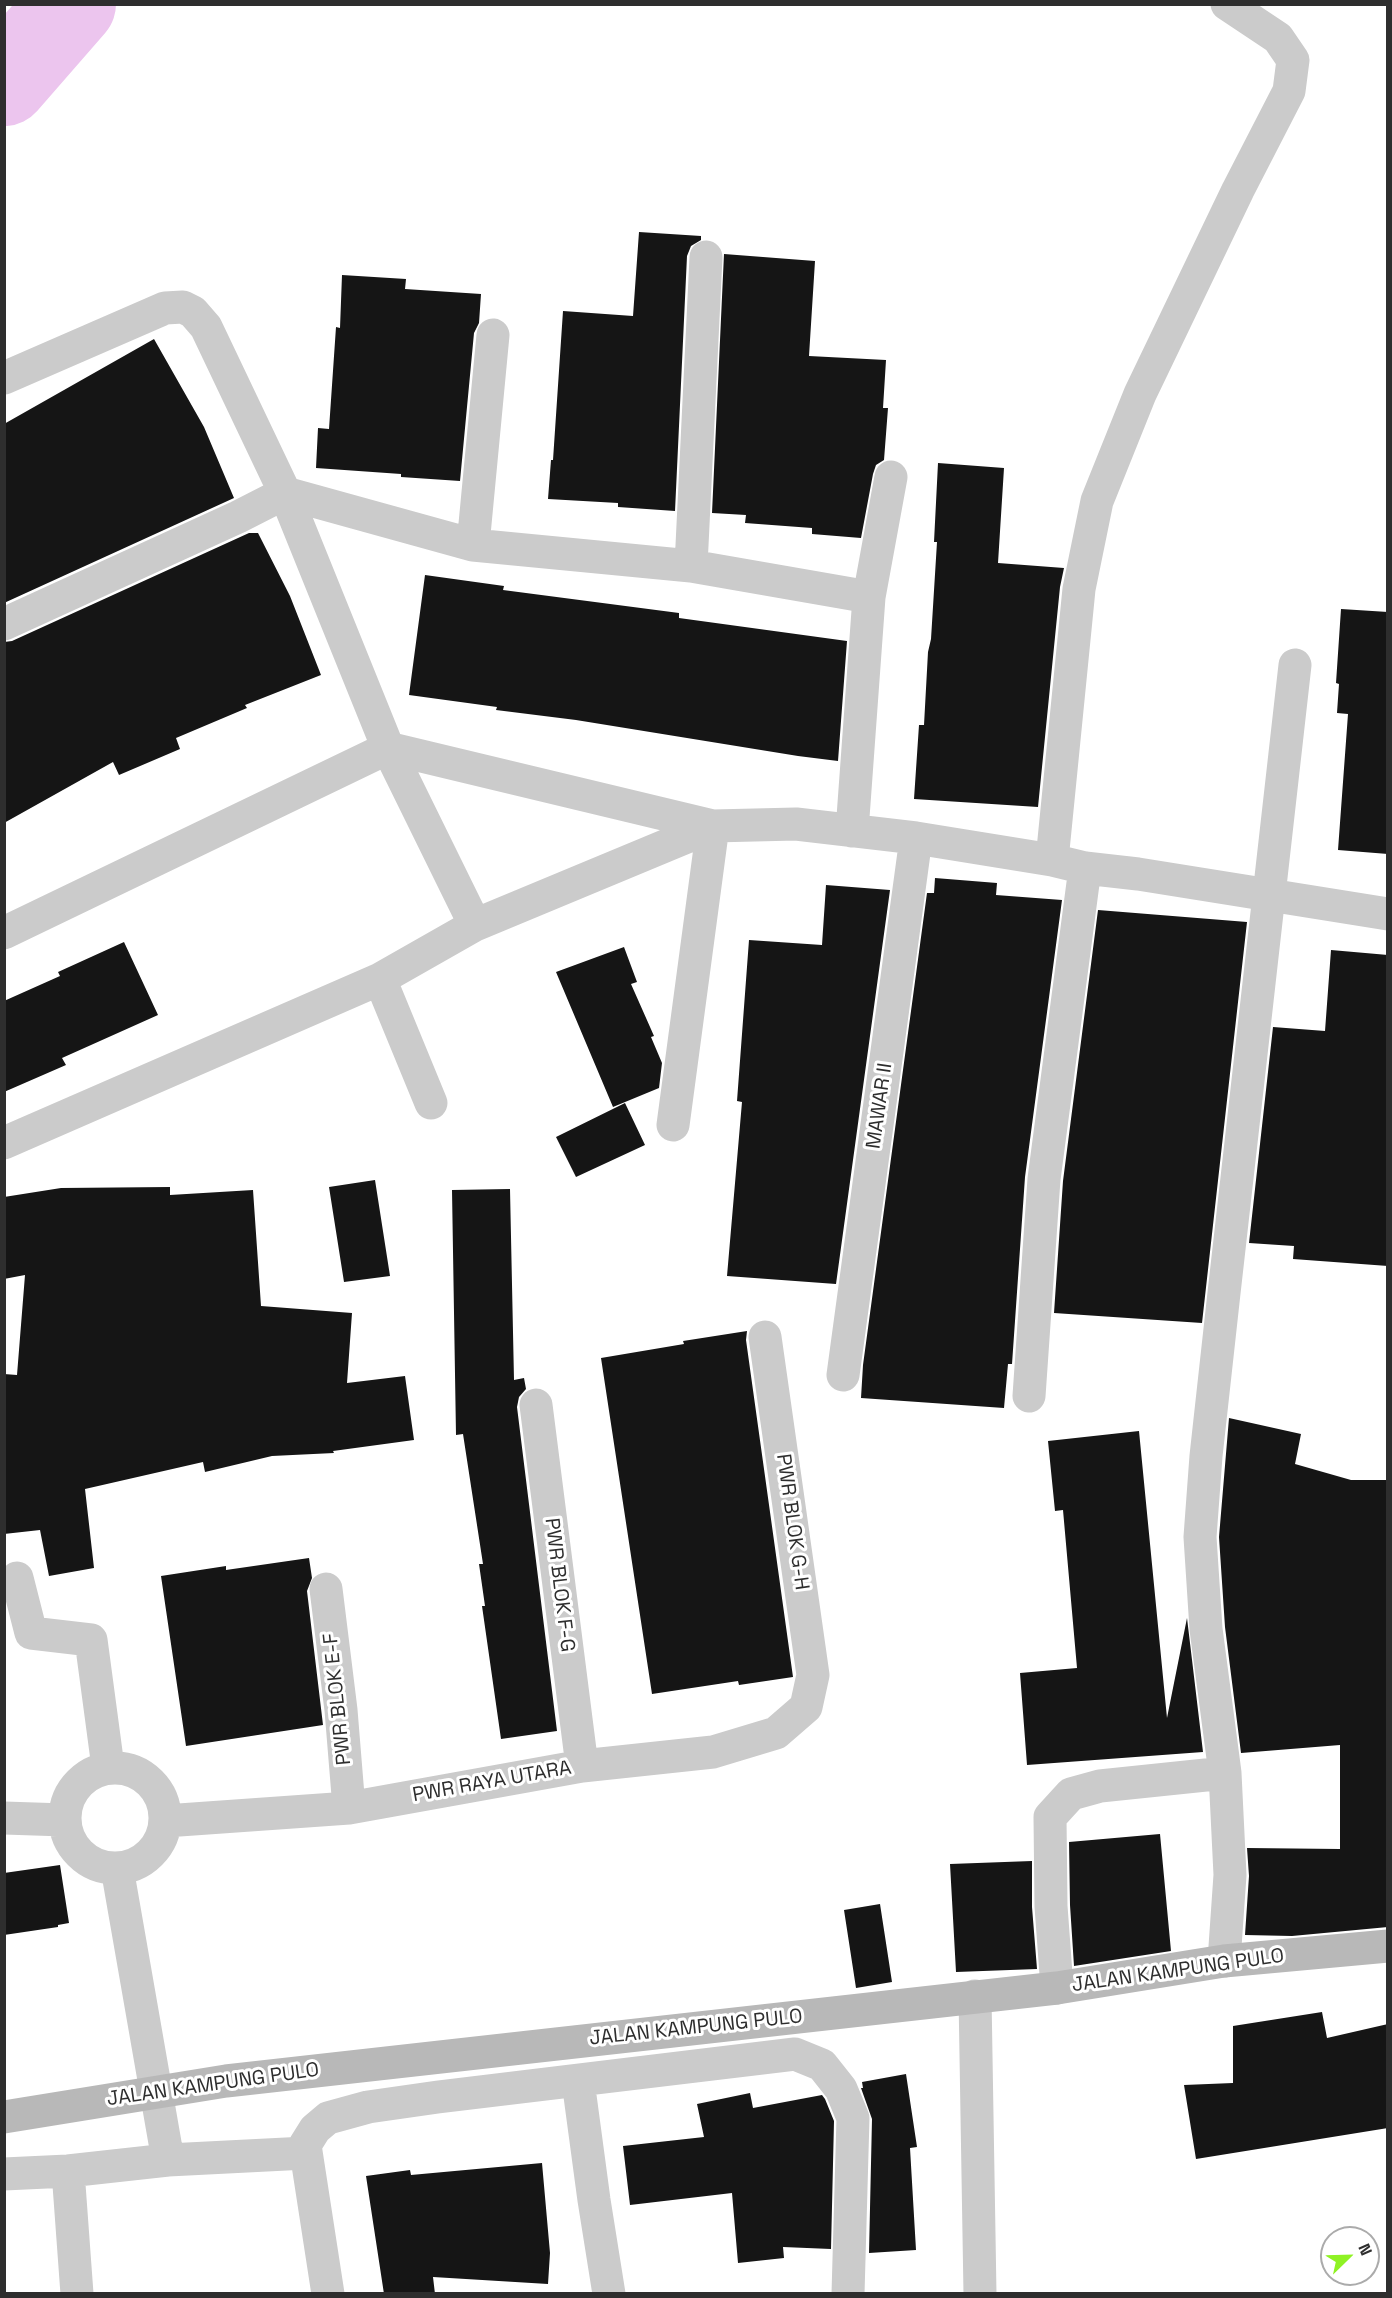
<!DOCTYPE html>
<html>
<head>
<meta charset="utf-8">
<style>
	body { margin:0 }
	#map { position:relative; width:1392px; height:2298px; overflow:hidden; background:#fff; font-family:"Space Grotesk",sans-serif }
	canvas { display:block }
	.frame { position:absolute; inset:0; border:6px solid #2e2e2e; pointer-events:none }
	.north { position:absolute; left:1320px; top:2226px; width:60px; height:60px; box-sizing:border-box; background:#fff; border:2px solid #ababab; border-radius:50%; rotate:67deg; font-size:16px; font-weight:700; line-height:24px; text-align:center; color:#2e2e2e }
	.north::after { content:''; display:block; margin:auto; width:21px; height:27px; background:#8ff224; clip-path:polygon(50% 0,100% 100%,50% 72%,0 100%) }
</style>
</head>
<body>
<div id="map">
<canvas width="1392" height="2298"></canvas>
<div class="frame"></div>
<div class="north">N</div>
</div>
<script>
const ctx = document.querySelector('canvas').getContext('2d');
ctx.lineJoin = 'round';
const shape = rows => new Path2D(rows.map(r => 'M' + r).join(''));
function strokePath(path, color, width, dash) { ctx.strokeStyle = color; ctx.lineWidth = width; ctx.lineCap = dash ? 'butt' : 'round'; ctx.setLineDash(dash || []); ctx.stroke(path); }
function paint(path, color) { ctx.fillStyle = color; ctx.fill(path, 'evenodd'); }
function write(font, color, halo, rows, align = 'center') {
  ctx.font = font + ' "Space Grotesk",sans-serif'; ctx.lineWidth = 6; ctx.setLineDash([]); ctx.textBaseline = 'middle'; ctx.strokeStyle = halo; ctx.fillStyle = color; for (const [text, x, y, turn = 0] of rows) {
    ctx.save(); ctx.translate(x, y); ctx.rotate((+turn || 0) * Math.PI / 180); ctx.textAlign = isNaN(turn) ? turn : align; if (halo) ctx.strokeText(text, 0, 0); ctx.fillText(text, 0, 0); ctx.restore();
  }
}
const river = shape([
	[4,82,72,4]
]);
const building = shape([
	[639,232,701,236,701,240,691,246,687,256,675,511,618,507,618,503,548,499,551,460,553,460,563,311,633,316],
	[724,254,815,261,809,356,886,360,883,408,888,408,884,460,876,465,873,474,861,538,812,534,812,528,745,523,746,515,712,513],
	[342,275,406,279,405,289,481,294,479,323,474,333,460,481,401,477,401,474,316,468,318,428,329,429,336,327,340,328],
	[154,339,204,427,234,498,4,603,4,424],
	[938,463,1004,468,998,563,1064,568,1060,587,1038,807,914,799,919,725,924,725,928,652,931,639,937,542,934,542],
	[249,533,258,533,290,596,321,675,245,705,247,708,176,738,180,749,119,775,113,762,4,823,4,642,12,641],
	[425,575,504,586,503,590,679,613,679,618,847,641,838,761,798,756,576,720,496,710,497,707,409,695],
	[1341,609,1388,612,1388,854,1338,850,1348,714,1337,713,1339,684,1336,683],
	[935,878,997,883,996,895,1062,900,1025,1177,1012,1364,1008,1364,1004,1408,861,1398,863,1365,927,893,934,893],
	[826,885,890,890,836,1284,727,1276,742,1102,737,1101,749,940,822,945],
	[1098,910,1247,922,1202,1323,1054,1313,1063,1181],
	[124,942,158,1015,62,1058,66,1065,4,1092,4,1001,60,976,58,972],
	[624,947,637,982,631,984,654,1036,651,1037,662,1063,659,1088,613,1107,556,972],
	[1331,950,1388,955,1388,1266,1293,1259,1294,1246,1249,1243,1273,1027,1325,1031],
	[625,1103,645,1145,576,1177,556,1137],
	[375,1180,390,1276,344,1282,329,1187],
	[170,1187,170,1195,253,1190,261,1306,352,1313,347,1383,405,1376,414,1440,333,1451,334,1453,272,1456,205,1472,203,1462,85,1489,94,1568,49,1576,40,1530,4,1534,4,1374,17,1375,25,1275,4,1279,4,1197,61,1188],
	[510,1189,514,1380,524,1378,526,1389,519,1397,517,1407,557,1731,501,1739,482,1606,485,1606,479,1564,483,1564,463,1434,456,1435,452,1190],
	[747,1331,746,1340,793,1677,739,1685,738,1681,652,1694,601,1358,684,1344,683,1341],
	[1229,1418,1301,1434,1295,1464,1351,1480,1388,1480,1388,1927,1292,1936,1245,1935,1249,1876,1247,1848,1340,1849,1340,1745,1241,1753,1225,1627,1219,1537],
	[1139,1431,1167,1718,1187,1618,1203,1752,1027,1765,1020,1673,1077,1668,1063,1510,1055,1511,1048,1441],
	[309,1558,312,1578,307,1591,323,1725,186,1746,161,1576,226,1566,226,1570],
	[1160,1834,1171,1951,1074,1966,1070,1905,1069,1842],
	[1032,1861,1032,1907,1037,1969,956,1972,950,1864],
	[60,1865,69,1923,58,1925,58,1927,4,1935,4,1873],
	[880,1904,892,1982,856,1988,844,1910],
	[1322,2012,1327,2038,1388,2024,1388,2128,1196,2159,1184,2085,1233,2083,1233,2026],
	[906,2074,917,2147,910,2148,916,2250,869,2253,872,2119,861,2088,863,2088,862,2082],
	[750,2093,753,2108,822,2095,825,2099,834,2121,831,2249,783,2247,784,2258,738,2263,732,2193,630,2205,623,2146,704,2137,697,2104],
	[542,2163,550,2253,548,2284,433,2277,435,2294,384,2294,366,2176,410,2170,411,2175]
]);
const street = shape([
	[4,378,165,308,183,307,193,312,206,327,285,493,388,748,475,925],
	[473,545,493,335],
	[691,566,706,257],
	[869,597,891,477],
	[4,624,238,517,285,493,473,545,691,566,869,597,852,831],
	[1052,860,1079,589,1097,501,1140,394,1238,190,1289,91,1293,60,1278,38,1227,4],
	[4,933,388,748,713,826,673,1125],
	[380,979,431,1103],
	[4,1143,380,979,475,925,713,826,796,824,916,838,1052,860,1085,868,1138,874,1388,914],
	[843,1375,916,838],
	[1029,1396,1044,1179,1085,868],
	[536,1405,582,1766],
	[17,1578,31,1633,91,1640,108,1767],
	[326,1589,341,1710,349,1808],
	'65 1818a50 50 0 1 1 100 0a50 50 0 1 1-100 0Z',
	[4,1818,65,1820],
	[165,1821,349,1808,582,1766,713,1752,776,1733,806,1707,813,1675,765,1337],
	[117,1868,168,2160],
	[1224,1961,1230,1875,1225,1773,1206,1629,1200,1537,1206,1456,1224,1293,1295,665],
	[1057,1988,1051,1906,1050,1817,1071,1794,1100,1786,1225,1773],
	[975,1996,980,2294],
	[578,2081,594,2200,609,2294],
	[68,2171,77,2294],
	[4,2174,68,2171,168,2160,306,2153],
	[328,2294,305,2145,315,2129,328,2118,368,2107,438,2097,795,2054,822,2065,841,2089,853,2118,848,2294]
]);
const secondary = shape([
	[4,2117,226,2081,1057,1988,1224,1961,1388,1946]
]);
const streetNames = [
	["MAWAR II",880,1106,-82],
	["PWR BLOK G-H",792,1522,82],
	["PWR BLOK F-G",559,1585,83],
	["PWR BLOK E-F",338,1699,-96],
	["PWR RAYA UTARA",492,1782,-10],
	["JALAN KAMPUNG PULO",1178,1971,-8],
	["JALAN KAMPUNG PULO",696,2028,-6],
	["JALAN KAMPUNG PULO",213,2085,-8]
];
strokePath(river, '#ecc5ee', 88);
paint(building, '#151515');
strokePath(street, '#cbcbcb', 33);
strokePath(secondary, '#b8b8b8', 33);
write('20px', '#2e2e2e', '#fff', streetNames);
</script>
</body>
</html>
